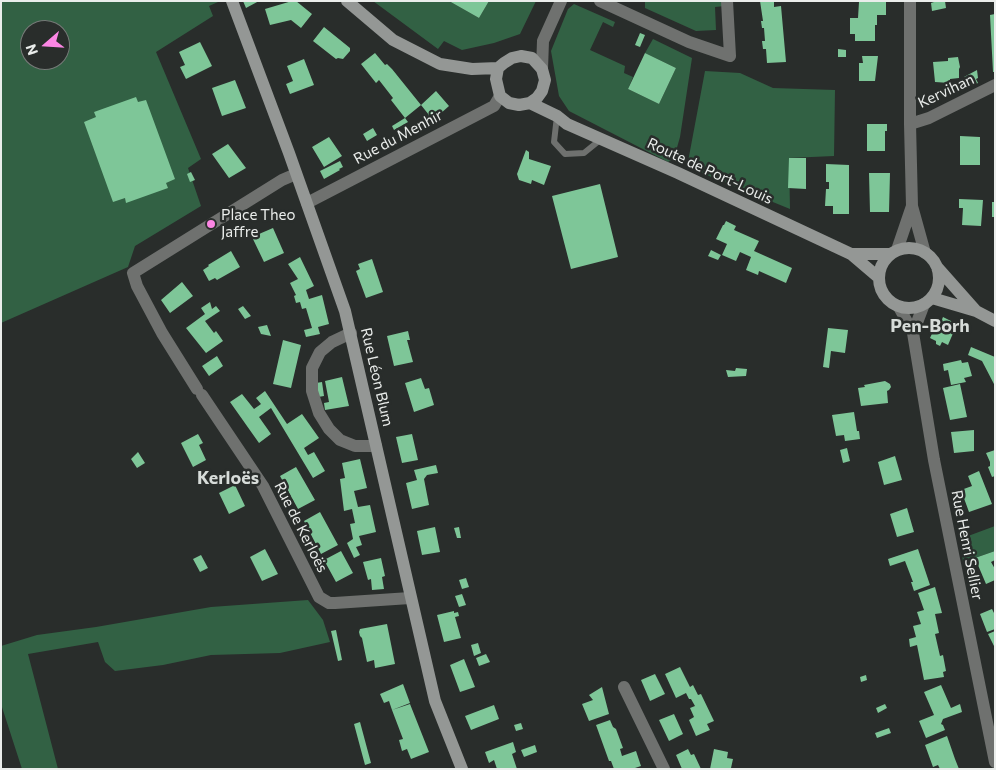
<!DOCTYPE html>
<html>
<head>
<meta charset="utf-8">
<style>
	body { margin:0 }
	#map { position:relative; width:996px; height:770px; overflow:hidden; background:#292d2b; font-family:Commissioner,sans-serif }
	canvas { display:block }
	.frame { position:absolute; inset:0; border:2px solid #eaedeb; pointer-events:none }
	.north { position:absolute; left:20px; top:20px; width:50px; height:50px; box-sizing:border-box; background:#292d2b; border:1px solid #767a78; border-radius:50%; rotate:251deg; font-size:14px; font-weight:700; line-height:20px; text-align:center; color:#eaedeb }
	.north::after { content:''; display:block; margin:auto; width:18px; height:22px; background:#fc86e4; clip-path:polygon(50% 0,100% 100%,50% 72%,0 100%) }
</style>
</head>
<body>
<div id="map">
<canvas width="996" height="770"></canvas>
<div class="frame"></div>
<div class="north">N</div>
</div>
<script>
const ctx = document.querySelector('canvas').getContext('2d');
ctx.lineJoin = 'round';
function paint(path, color) { ctx.fillStyle = color; ctx.fill(path, 'evenodd'); }
const shape = rows => new Path2D(rows.map(r => 'M' + r).join(''));
function strokePath(path, color, width, dash) { ctx.strokeStyle = color; ctx.lineWidth = width; ctx.lineCap = dash ? 'butt' : 'round'; ctx.setLineDash(dash || []); ctx.stroke(path); }
function write(font, color, halo, rows, align = 'center') {
  ctx.font = font + ' Commissioner,sans-serif'; ctx.lineWidth = 5; ctx.setLineDash([]); ctx.textBaseline = 'middle'; ctx.strokeStyle = halo; ctx.fillStyle = color; for (const [text, x, y, turn = 0] of rows) {
    ctx.save(); ctx.translate(x, y); ctx.rotate((+turn || 0) * Math.PI / 180); ctx.textAlign = isNaN(turn) ? turn : align; if (halo) ctx.strokeText(text, 0, 0); ctx.fillText(text, 0, 0); ctx.restore();
  }
}
const green = shape([
	[1,1,218,2,209,6,213,16,156,52,201,159,188,168,201,206,135,246,128,267,1,323],
	[30,30,60,30,60,60,30,60],
	[373,1,449,1,479,18,489,1,536,1,520,34,494,43,462,50,444,41,438,49],
	[645,1,725,1,725,6,715,7,716,30,696,31,645,8],
	[574,4,615,22,613,27,603,22,590,50,625,66,624,73,633,77,628,89,659,104,676,68,645,53,653,39,692,58,680,137,674,158,668,162,569,111,559,96,551,51,568,9],
	[705,71,740,73,773,88,835,90,834,156,789,158,790,209,687,167],
	[995,526,995,551,963,562,960,539],
	[308,600,323,620,330,642,280,653,211,655,163,665,115,671,105,662,98,642,28,654,58,769,22,769,1,704,1,646,37,635,96,627,211,607]
]);
const building = shape([
	[243,1,259,1,246,8],
	[292,1,296,1,312,14,301,28,291,20,270,25,265,9],
	[449,1,489,1,479,18],
	[760,1,774,1,774,7,781,6,786,62,767,63,766,49,763,49,762,41,765,41,764,28,762,28,761,21,763,21],
	[886,1,886,15,877,15,877,25,875,25,875,41,855,41,855,34,850,34,850,18,858,18,859,2],
	[937,1,945,1,946,8,932,11,931,3],
	[995,14,995,72,993,72,990,15],
	[324,27,350,48,350,51,343,59,338,58,336,59,313,41],
	[640,33,645,35,640,47,635,45],
	[200,42,212,66,186,79,180,67,185,65,179,52],
	[838,49,846,50,846,57,838,57],
	[375,53,385,65,387,64,392,69,421,105,405,118,408,122,394,130,392,126,405,118,391,100,393,98,379,80,376,83,361,64],
	[645,53,676,68,659,104,628,89],
	[862,56,878,56,875,81,859,81,859,63,863,63],
	[958,57,960,67,959,69,959,78,950,79,950,83,935,82,933,62,948,61,948,58],
	[304,59,314,85,290,94,286,84,293,81,287,66],
	[977,70,978,78,976,79,978,83,969,87,964,77],
	[235,80,246,108,222,116,212,88],
	[436,91,449,106,431,122,427,117,429,115,421,105],
	[136,97,138,102,146,100,175,179,166,183,168,188,126,203,125,198,113,202,84,122,96,117,94,112],
	[867,124,887,124,887,131,885,131,885,151,867,151],
	[373,128,377,135,367,141,363,134],
	[960,136,980,137,980,165,960,165],
	[329,137,342,156,324,167,312,147],
	[228,144,246,168,229,178,212,154],
	[526,150,529,152,529,159,551,166,544,185,532,180,531,184,519,180,517,174],
	[789,158,806,158,806,189,788,188],
	[340,161,343,167,339,169,340,170,324,179,320,171],
	[826,164,849,165,849,214,833,214,833,206,825,206,826,189,829,189,829,182,826,182],
	[191,172,195,180,190,182,187,174],
	[869,173,890,173,889,212,870,212],
	[600,184,618,257,571,269,552,196],
	[959,199,983,200,981,226,962,225,963,208,959,208],
	[992,202,995,202,995,217,992,217],
	[726,221,736,226,734,230,759,241,754,251,792,268,786,283,759,271,758,275,746,270,751,257,740,252,736,261,722,255,727,244,716,239,723,225,724,225],
	[273,228,284,253,264,262,252,237],
	[711,250,721,255,718,260,708,256],
	[231,251,240,267,217,280,215,278,209,281,203,270,209,266,208,265],
	[300,257,314,286,306,290,309,299,322,295,329,324,318,327,320,334,306,337,304,330,312,328,306,308,302,309,300,302,296,303,294,296,296,295,290,283,298,279,288,264],
	[372,259,383,292,366,298,356,271,360,269,358,264],
	[182,282,193,296,170,313,161,300],
	[210,302,212,309,216,306,220,311,205,321,214,333,216,331,223,341,206,353,186,328,205,314,201,308],
	[243,306,251,316,245,319,238,309],
	[943,317,957,324,948,345,942,342,940,346,936,344,936,341,930,338,935,327,938,329],
	[267,325,271,336,261,334,258,327],
	[828,328,848,330,845,353,831,351,829,368,823,367],
	[408,331,410,340,407,340,413,362,394,366,387,336],
	[283,340,301,345,291,388,273,384],
	[971,347,995,357,995,386,982,361,968,355],
	[217,356,223,366,209,376,202,366],
	[961,360,962,363,968,362,972,376,964,378,966,382,951,385,948,370,944,371,943,364],
	[736,368,747,369,746,376,728,377,726,370,735,371],
	[342,377,349,406,325,410,324,403,329,402,325,381],
	[421,378,425,389,429,388,434,405,414,412,405,383],
	[885,381,890,384,891,387,889,390,887,391,888,403,861,406,858,388,865,387,864,385],
	[322,382,324,396,318,397,316,383],
	[960,384,967,417,950,420,943,388],
	[265,391,287,424,302,414,319,438,304,448,308,455,314,452,325,471,313,478,271,408,259,417,271,434,259,443,230,402,242,394,254,409,261,404,256,398],
	[854,412,857,431,859,431,860,439,845,441,844,435,836,436,832,415],
	[974,430,974,451,954,453,951,432],
	[198,434,203,443,199,445,206,460,193,467,181,443],
	[412,434,418,460,402,463,396,437],
	[847,448,850,461,843,463,840,450],
	[995,450,995,476,992,477,988,467,990,466,990,462,986,453],
	[138,452,145,463,137,468,131,459],
	[895,456,902,480,884,485,878,462],
	[360,459,367,488,354,491,358,507,370,505,376,532,359,536,362,545,356,547,360,555,354,558,347,543,353,539,350,524,355,523,352,509,344,511,340,479,345,478,342,463],
	[436,465,438,473,427,475,424,479,429,505,412,509,406,483,417,480,414,470],
	[296,467,315,500,298,509,280,476],
	[979,471,992,504,969,512,961,490,972,486,968,476],
	[235,485,245,506,229,514,219,493],
	[907,508,914,532,897,537,890,514],
	[320,512,338,545,321,554,304,521],
	[435,527,440,552,422,555,417,531],
	[459,527,461,538,457,538,454,528],
	[265,549,278,574,262,581,250,557],
	[918,549,930,585,914,591,911,582,913,582,905,561,890,566,888,559],
	[341,551,353,573,336,582,324,560],
	[995,551,995,560,991,562,995,569,995,580,986,584,975,558],
	[201,555,208,568,200,572,193,559],
	[381,558,385,576,382,577,384,589,372,590,371,579,368,580,363,562],
	[466,578,469,587,462,589,459,580],
	[935,587,942,613,935,614,939,633,935,634,940,656,943,655,946,671,943,672,944,677,924,680,917,645,910,647,909,639,916,637,913,626,921,624,917,612,924,610,918,593],
	[462,594,466,605,459,607,455,596],
	[992,609,995,615,995,629,987,632,980,614],
	[454,611,454,613,458,612,459,616,455,617,461,638,444,642,437,615],
	[387,624,395,664,375,668,374,660,367,662,362,638,360,636,359,632,360,629],
	[336,630,342,660,338,661,331,631],
	[995,631,995,648,988,634],
	[478,643,481,653,474,656,471,645],
	[486,654,490,662,479,666,476,658],
	[464,659,475,687,460,692,450,665],
	[680,667,690,687,693,685,698,695,701,694,714,721,707,724,710,730,696,736,689,720,694,717,690,708,695,706,691,699,689,699,686,693,676,698,665,674],
	[655,674,665,694,650,701,641,680],
	[866,675,867,680,861,682,860,677],
	[403,684,410,703,392,710,389,701,384,703,380,694],
	[941,685,951,708,960,704,962,712,943,719,941,724,943,725,945,730,926,738,919,721,934,715,924,692],
	[602,687,609,714,589,721,582,704,593,700,589,695],
	[410,704,429,752,411,759,407,749,402,751,399,740,403,739,392,710],
	[885,704,887,708,878,713,876,708],
	[494,705,499,719,471,730,465,716],
	[674,714,683,734,669,741,659,720],
	[610,720,613,727,616,729,623,748,620,749,622,756,636,751,641,766,632,769,614,769,611,761,609,761,596,725],
	[360,722,371,763,365,765,354,724],
	[521,723,523,729,516,731,514,725],
	[889,728,891,733,877,738,875,733],
	[947,736,955,759,959,769,940,769,938,765,933,767,925,745],
	[513,742,516,752,512,754,517,769,497,769,494,760,489,763,485,752],
	[535,745,537,752,524,757,521,750],
	[688,749,691,755,694,754,701,769,682,769,676,755],
	[714,749,728,752,727,758,733,759,731,768,710,769]
]);
const lane = shape([
	[557,116,554,142,565,154,584,153,600,140]
]);
const street = shape([
	[600,1,689,42,730,56,727,1],
	[910,1,910,124,912,206,925,253],
	[542,69,543,41,561,1],
	[910,124,929,118,995,85],
	[307,203,494,106,500,96],
	[897,250,912,206],
	[899,307,913,333,934,460,995,762],
	[351,333,332,342,320,352,312,368,312,391,319,413,329,429,340,440,355,446,376,446],
	[913,333,924,304],
	[197,389,162,333,137,286,133,273,282,180,296,174],
	[202,395,263,486,319,597,329,603,335,603,410,598],
	[624,687,664,769]
]);
const secondary = shape([
	[232,1,289,153,345,311,435,701,462,769],
	[347,1,393,40,440,64,472,69,498,68],
	[521,56,532,58,542,69,545,80,542,91,537,98,530,103,519,105,509,103,500,96,496,79,498,68,504,63,512,58,521,56],
	[530,103,557,116,567,124,678,173,851,254,878,277],
	'879 278a30 30 0 1 1 60 0a30 30 0 1 1-60 0Z',
	[851,254,891,254],
	[937,267,976,311],
	[932,298,976,311,995,321]
]);
const markers = [
	[211,224,5,"#fc86e4"]
];
const streetNames = [
	["Kervihan",946,91,-25],
	["Rue du Menhir",398,137,-28],
	["Route de Port-Louis",710,171,25],
	["Rue Léon Blum",377,377,77],
	["Rue de Kerloës",301,527,63],
	["Rue Henri Sellier",967,545,79]
];
const poiNames = [
	["Place Theo",221,215],
	["Jaffre",221,232]
];
const quarterNames = [
	["Pen-Borh",930,326],
	["Kerloës",228,478]
];
paint(green, '#326144');
paint(building, '#7ec698');
strokePath(lane, '#6f716f', 6);
strokePath(street, '#6f716f', 12);
strokePath(secondary, '#949795', 12);
for (const [x, y, r, color] of markers) { const dot = new Path2D(); dot.arc(x, y, r, 0, 2 * Math.PI); ctx.fillStyle = color; ctx.fill(dot); strokePath(dot, '#292d2b', 2); }
write('15px', '#eaedeb', '#292d2b', streetNames);
write('15px', '#eaedeb', '#292d2b', poiNames, 'left');
write('bold 18px', '#d7dcd9', '#292d2b', quarterNames);
</script>
</body>
</html>
